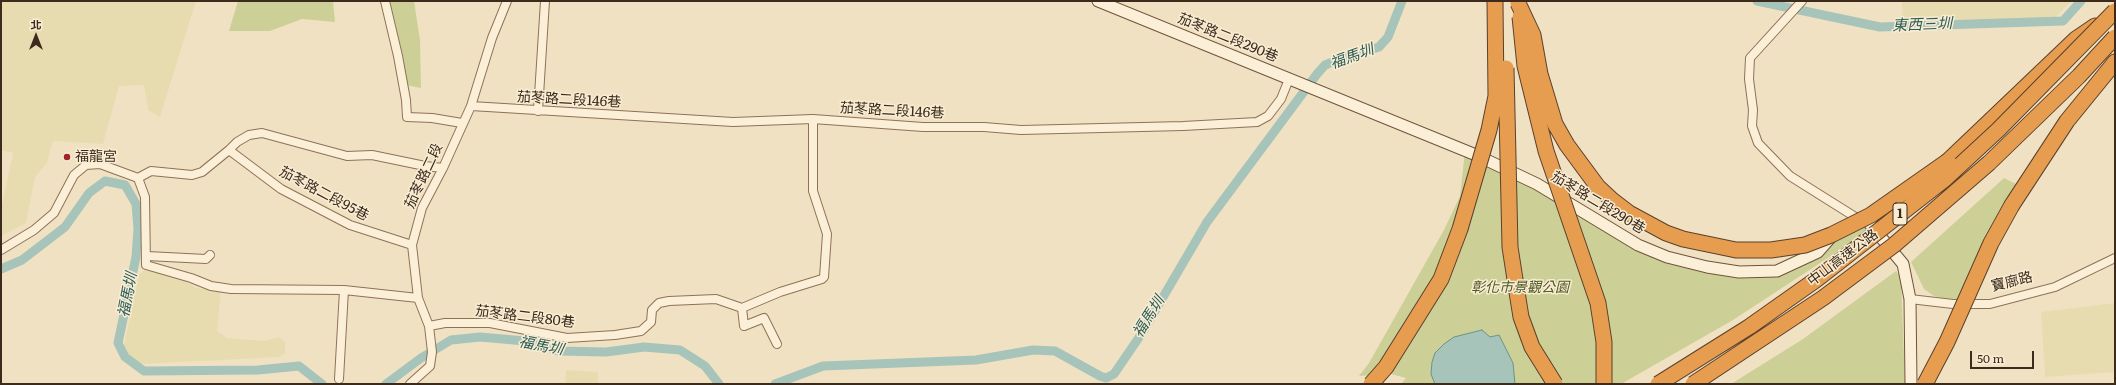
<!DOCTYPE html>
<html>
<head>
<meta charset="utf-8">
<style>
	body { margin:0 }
	#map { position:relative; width:2116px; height:385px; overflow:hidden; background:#f1e1c3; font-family:Literata,"Noto Sans TC",serif }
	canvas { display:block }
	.frame { position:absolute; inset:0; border:2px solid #3c2b1d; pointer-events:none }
	.north { position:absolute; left:16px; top:16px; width:40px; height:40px; -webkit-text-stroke:3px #f8ecd3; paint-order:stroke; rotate:0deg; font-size:11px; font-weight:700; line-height:16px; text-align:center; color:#3c2b1d }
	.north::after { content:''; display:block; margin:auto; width:14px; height:18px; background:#3c2b1d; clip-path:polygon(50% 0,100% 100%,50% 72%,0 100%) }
	.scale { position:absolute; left:1970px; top:351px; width:64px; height:18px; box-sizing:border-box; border:2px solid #3c2b1d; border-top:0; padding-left:5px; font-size:12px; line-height:14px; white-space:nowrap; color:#3c2b1d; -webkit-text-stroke:3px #f8ecd3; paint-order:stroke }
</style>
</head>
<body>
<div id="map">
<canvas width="2116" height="385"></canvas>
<div class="frame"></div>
<div class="north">北</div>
<div class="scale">50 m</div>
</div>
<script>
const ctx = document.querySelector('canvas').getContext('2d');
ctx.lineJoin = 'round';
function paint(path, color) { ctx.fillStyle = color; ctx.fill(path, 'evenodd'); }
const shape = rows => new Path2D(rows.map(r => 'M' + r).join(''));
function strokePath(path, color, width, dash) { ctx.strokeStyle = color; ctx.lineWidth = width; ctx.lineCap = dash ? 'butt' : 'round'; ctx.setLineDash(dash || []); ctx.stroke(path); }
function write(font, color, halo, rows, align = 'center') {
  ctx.font = font + ' Literata,"Noto Sans TC",serif'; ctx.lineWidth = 3; ctx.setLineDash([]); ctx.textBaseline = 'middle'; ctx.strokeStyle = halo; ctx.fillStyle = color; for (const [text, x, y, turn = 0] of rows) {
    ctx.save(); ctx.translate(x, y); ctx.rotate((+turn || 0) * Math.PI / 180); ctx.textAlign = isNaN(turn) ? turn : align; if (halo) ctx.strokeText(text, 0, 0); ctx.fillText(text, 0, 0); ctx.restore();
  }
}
const farmland = shape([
	[1,1,196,1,160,117,148,110,144,85,119,86,103,144,53,141,47,163,35,177,26,223,1,236,1,210,13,153,1,150],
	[1902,1,2072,1,2049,23,1903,23],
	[151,270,183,279,196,288,221,291,217,331,227,338,264,341,279,337,285,342,285,353,280,357,141,364,127,357,124,345,139,275,143,271],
	[2115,303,2115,372,2045,377,2041,312],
	[566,370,598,372,598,384,565,384]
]);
const green = shape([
	[238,1,333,1,335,22,302,19,270,31,229,31],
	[387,1,414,1,420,40,421,88,406,85],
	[1465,151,1685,264,1772,271,1855,224,1866,226,1866,233,1733,320,1621,384,1401,384,1406,378,1391,374,1359,376,1369,363,1444,230,1460,196],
	[2004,178,2016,184,2006,199,1959,299,1946,299,1934,296,1924,289,1911,262],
	[1896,271,1901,278,1905,384,1731,384,1803,339]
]);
const water = shape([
	[1482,330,1490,337,1499,335,1513,363,1515,384,1435,384,1431,374,1432,362,1435,353,1444,344,1454,337,1482,330]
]);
const canal = shape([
	[1757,1,1880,27,2063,21,2081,1],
	[1,269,22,260,65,227,89,193,105,181,125,185,136,204,138,229,136,257,118,343,125,357,144,371,258,370,299,366,322,384],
	[386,384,421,358,451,340,480,337,525,341,558,351,606,352,644,347,680,350,705,366,719,384],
	[775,384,823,366,976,360,1033,350,1055,351,1100,376,1106,378,1114,374,1142,333,1207,222,1317,74,1325,65,1335,61,1379,47,1388,37,1402,1]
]);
const street = shape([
	[385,1,398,56,406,100,407,117,432,118,462,123],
	[1802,1,1750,58,1749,79,1753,110,1752,126,1758,143,1790,176,1860,220],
	[471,106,733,122,813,119,923,127,984,127,1021,130,1183,126,1257,122,1268,116,1281,99,1289,79],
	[538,111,545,1],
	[229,150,237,142,249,135,262,133,347,156,372,155,425,166,443,168],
	[138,178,145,197,146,265,191,278,211,286,231,289,344,290,418,298],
	[1,250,34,230,54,213,74,175,86,165,100,164,138,178,151,171,192,175,202,172,229,150,281,189,350,225,412,245],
	[147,256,206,259,210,255],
	[1910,299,1953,304,1990,304,2055,287,2115,258],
	[742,308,780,292,822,279,824,277,827,234,813,191,813,119],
	[429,326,445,323,490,323,567,338,615,335,641,331,651,322,652,310,659,303,669,301,716,299,742,308,744,326,764,318,777,344],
	[339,379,344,290],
	[410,384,430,366,432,352,429,326,418,298,412,245,422,208,443,168,471,106,492,38,507,1]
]);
const secondary = shape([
	[1098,1,1476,155,1537,184,1638,245,1667,257,1707,267,1739,272,1777,271,1818,252,1832,236],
	[1858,221,1865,218,1903,264,1910,299,1911,384]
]);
const highway = shape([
	[1948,161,2076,39,2095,26],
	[2012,205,2067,121,2115,62]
]);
const highwayBridge = shape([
	[1518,3,1533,35,1540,74,1555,124,1567,145,1598,187,1612,200,1629,213,1666,233,1683,239,1736,250,1771,250,1805,245,1831,235,1871,215,1948,161],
	[1520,17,1525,66,1546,151,1598,303,1604,342,1604,384],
	[1506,68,1510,247,1516,286,1521,317,1532,347,1555,384],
	[1371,384,1386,367,1441,279,1460,229,1489,130,1496,96,1495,1],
	[1658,384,1749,327,1817,279,1945,179,1998,130,2115,11],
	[1693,384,1823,298,1894,245,1989,163,2079,76,2115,37],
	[1925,384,1947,342,1991,243,2012,205]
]);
const markers = [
	[67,157,4,"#a0242a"]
];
const shields = [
	[1900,214,14]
];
const shieldNames = [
	["1",1900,214]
];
const streetNames = [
	["茄苳路二段290巷",1228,38,22],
	["茄苳路二段146巷",569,100,3],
	["茄苳路二段146巷",892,111,3],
	["茄苳路二段",424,176,-65],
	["茄苳路二段95巷",324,194,28],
	["茄苳路二段290巷",1598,203,31],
	["中山高速公路",1843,258,-37],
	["寶廍路",2012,282,-14],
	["茄苳路二段80巷",525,317,7]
];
const poiNames = [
	["福龍宮",75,157]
];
const parkNames = [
	["彰化市景觀公園",1520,288]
];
const waterNames = [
	["東西三圳",1922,25,-2],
	["福馬圳",1352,57,-20],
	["福馬圳",128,295,-79],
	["福馬圳",1149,317,-58],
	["福馬圳",541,346,11]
];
paint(farmland, '#e7dcb0');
paint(green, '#ccd096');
paint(water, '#a6c4ba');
strokePath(water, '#6b9387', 1);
strokePath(canal, '#a6c4ba', 9);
strokePath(street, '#8d7258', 10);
strokePath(secondary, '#6f533c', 13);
strokePath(highway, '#5a402d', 17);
strokePath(street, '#fbefd7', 8);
strokePath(secondary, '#fbefd7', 11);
strokePath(highway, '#e69d4f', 15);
strokePath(highwayBridge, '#5a402d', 17, []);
strokePath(highwayBridge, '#e69d4f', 15);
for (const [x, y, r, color] of markers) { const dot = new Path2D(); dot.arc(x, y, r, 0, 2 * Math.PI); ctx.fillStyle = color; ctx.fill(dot); strokePath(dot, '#f8ecd3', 1.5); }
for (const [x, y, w] of shields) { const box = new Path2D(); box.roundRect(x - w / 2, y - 11, w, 22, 3); ctx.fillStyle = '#f8ecd3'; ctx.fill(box); strokePath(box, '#3c2b1d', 1); }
write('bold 13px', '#3c2b1d', null, shieldNames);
write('14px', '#3c2b1d', '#f8ecd3', streetNames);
write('14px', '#3c2b1d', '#f8ecd3', poiNames, 'left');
write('italic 14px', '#4e5a23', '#f8ecd3', parkNames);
write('italic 15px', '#2c5d57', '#f8ecd3', waterNames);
</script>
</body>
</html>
